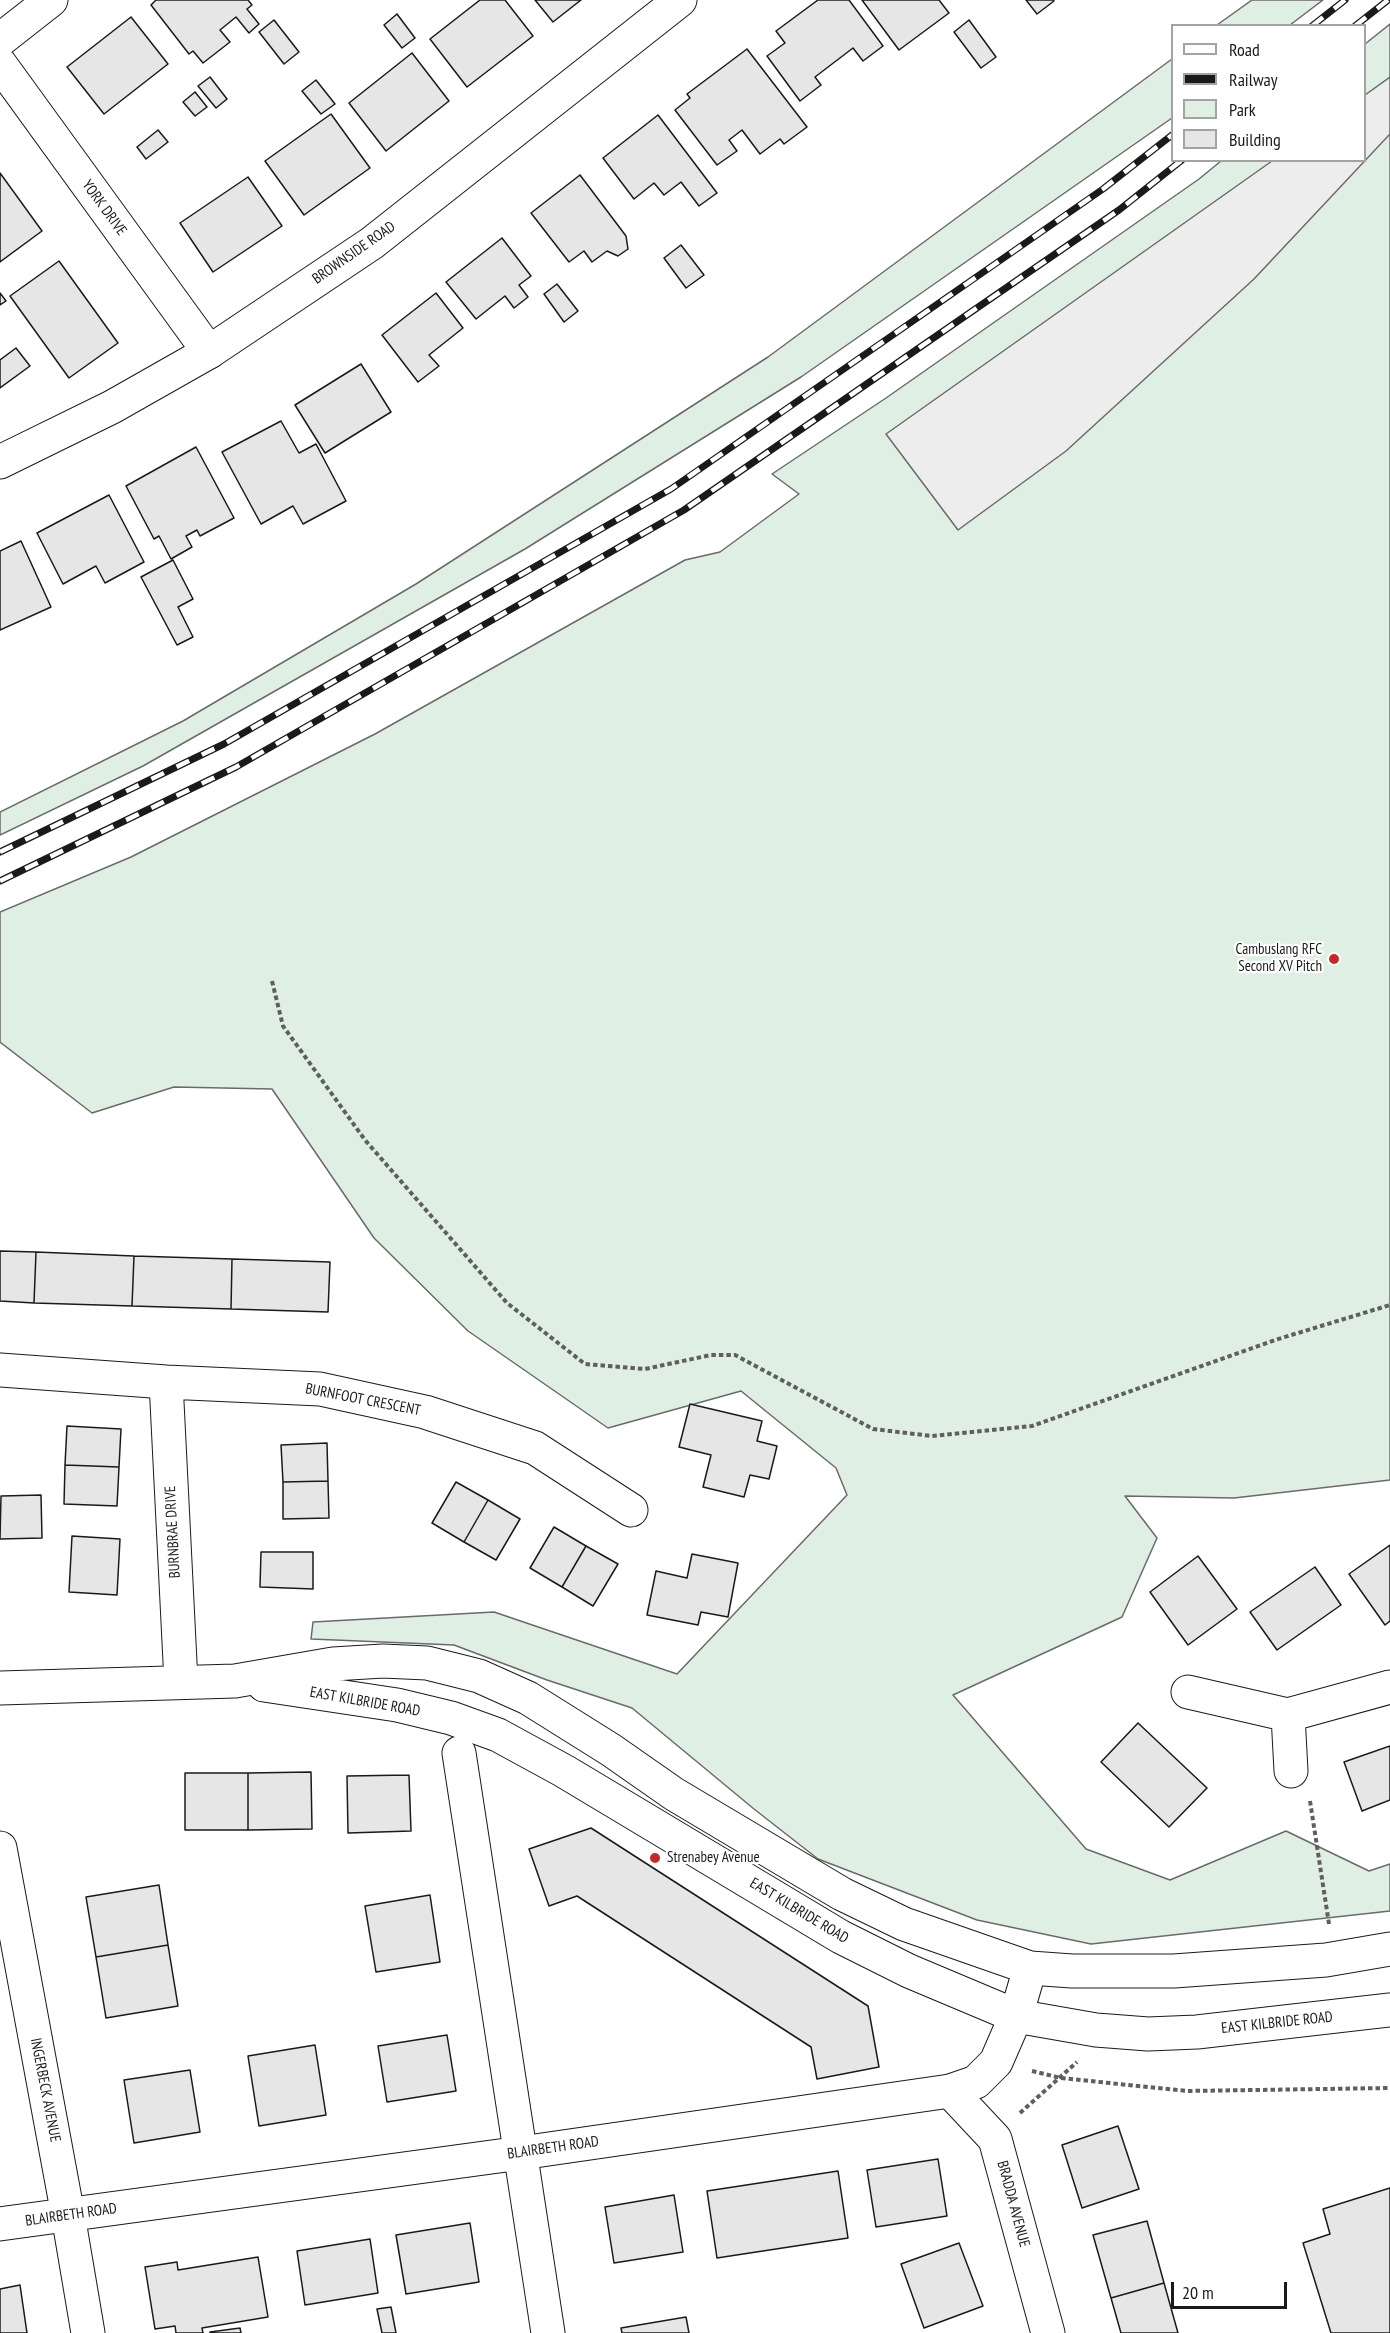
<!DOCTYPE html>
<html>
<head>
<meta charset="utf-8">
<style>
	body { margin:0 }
	#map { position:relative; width:1390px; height:2333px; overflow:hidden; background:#fff; font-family:"PT Sans Narrow",sans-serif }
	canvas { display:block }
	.legend { position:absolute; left:1171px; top:24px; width:195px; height:138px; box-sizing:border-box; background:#fff; border:2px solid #a3a3a3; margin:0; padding:8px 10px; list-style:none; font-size:18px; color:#1a1a1a }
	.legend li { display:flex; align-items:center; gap:12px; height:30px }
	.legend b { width:30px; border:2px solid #a3a3a3 }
	.scale { position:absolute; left:1171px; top:2282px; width:116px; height:27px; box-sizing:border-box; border:3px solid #1a1a1a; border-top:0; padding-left:8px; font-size:18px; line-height:21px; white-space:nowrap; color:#1a1a1a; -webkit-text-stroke:4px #fff; paint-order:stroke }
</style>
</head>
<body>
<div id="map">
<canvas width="1390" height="2333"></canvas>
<ul class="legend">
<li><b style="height:8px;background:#fff"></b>Road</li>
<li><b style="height:8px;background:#1a1a1a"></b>Railway</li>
<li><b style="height:16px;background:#e0efe3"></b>Park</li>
<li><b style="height:16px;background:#e6e6e6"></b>Building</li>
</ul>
<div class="scale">20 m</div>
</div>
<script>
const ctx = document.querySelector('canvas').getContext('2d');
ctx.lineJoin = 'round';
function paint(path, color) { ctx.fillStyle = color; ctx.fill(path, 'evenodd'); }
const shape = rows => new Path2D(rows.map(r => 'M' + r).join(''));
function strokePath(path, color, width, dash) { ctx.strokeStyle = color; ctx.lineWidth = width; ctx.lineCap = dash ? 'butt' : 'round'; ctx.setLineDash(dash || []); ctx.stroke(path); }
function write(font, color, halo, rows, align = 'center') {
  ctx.font = font + ' "PT Sans Narrow",sans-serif'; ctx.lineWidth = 4.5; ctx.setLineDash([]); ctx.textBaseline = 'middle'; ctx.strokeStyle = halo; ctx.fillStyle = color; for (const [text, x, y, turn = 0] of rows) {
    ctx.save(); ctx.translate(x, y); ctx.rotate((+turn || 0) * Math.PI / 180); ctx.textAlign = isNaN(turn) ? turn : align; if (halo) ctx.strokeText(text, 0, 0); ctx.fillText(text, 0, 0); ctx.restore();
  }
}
const green = shape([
	[1252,0,1323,0,1290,25,1217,25,1252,0],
	[1390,24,1390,1480,1234,1498,1125,1496,1157,1538,1122,1617,953,1695,1086,1849,1170,1880,1286,1831,1369,1871,1390,1864,1390,1911,1091,1944,977,1920,818,1859,754,1809,632,1708,547,1680,454,1645,311,1639,313,1622,494,1612,677,1674,847,1495,836,1468,741,1391,608,1428,468,1331,374,1238,272,1089,174,1087,92,1113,0,1042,0,912,131,857,375,734,685,560,720,552,799,494,772,474,886,398,1199,179,1221,161,1364,160,1365,44,1390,24],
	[1172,59,1172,118,801,377,525,549,143,766,0,835,0,812,183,721,416,584,768,357,1172,59]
]);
const parking = shape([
	[1390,77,1390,134,1254,279,1066,451,958,530,886,434,1272,161,1364,160,1365,95,1390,77]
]);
const building = shape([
	[156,0,248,0,252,5,247,9,259,24,249,33,236,17,220,30,230,42,203,63,193,51,189,54,151,5,156,0],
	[480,0,505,0,533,36,467,87,430,39,480,0],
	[535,0,581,0,553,22,535,0],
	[818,0,849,0,883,46,863,61,853,48,815,77,821,85,800,101,767,56,785,43,776,31,818,0],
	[862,0,939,0,949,13,899,50,862,0],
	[1026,0,1053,0,1054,1,1037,14,1026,0],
	[397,14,415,38,402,48,384,25,397,14],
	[131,17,168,64,104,114,67,67,131,17],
	[274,20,299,52,284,64,259,32,274,20],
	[969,20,996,57,981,68,954,32,969,20],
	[747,49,807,127,784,144,780,139,760,154,742,130,729,140,737,151,717,165,675,110,690,98,687,94,747,49],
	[412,53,449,101,386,151,349,103,412,53],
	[210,77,227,99,216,108,198,86,210,77],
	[316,80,335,104,321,114,302,91,316,80],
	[195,92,207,107,195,116,183,102,195,92],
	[331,114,370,168,304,215,265,161,331,114],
	[658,115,717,193,699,206,681,182,664,195,654,183,634,199,603,158,658,115],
	[158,130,168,142,146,159,137,147,158,130],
	[0,173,42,231,0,262,0,173],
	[580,175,626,236,628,249,618,256,607,251,592,262,584,251,569,262,531,213,580,175],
	[248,177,282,226,213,272,180,223,248,177],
	[502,238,531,276,519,285,528,297,514,308,505,296,476,319,446,282,502,238],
	[681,245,704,275,686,288,664,258,681,245],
	[59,261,118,343,69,378,10,296,59,261],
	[557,284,578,311,564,322,544,294,557,284],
	[0,293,6,301,0,305,0,293],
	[436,293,463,328,429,355,439,366,418,382,382,335,436,293],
	[16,348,30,366,0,388,0,360,16,348],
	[361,364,391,412,325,453,295,405,361,364],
	[281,421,299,453,316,444,346,501,303,524,293,506,261,524,222,452,281,421],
	[196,447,234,518,200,536,197,530,186,536,192,547,171,559,159,536,154,539,126,486,196,447],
	[109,495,144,562,105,583,96,566,63,584,37,533,109,495],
	[21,541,51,607,0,630,0,551,21,541],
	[173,560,193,599,178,607,193,637,177,645,141,577,173,560],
	[0,1251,36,1252,34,1303,0,1301,0,1251],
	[36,1252,134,1256,132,1306,34,1303,36,1252],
	[134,1256,232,1259,231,1309,132,1306,134,1256],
	[232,1259,330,1262,328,1312,231,1309,232,1259],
	[690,1404,762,1421,757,1441,777,1446,769,1479,750,1475,744,1497,703,1487,711,1455,679,1447,690,1404],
	[67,1426,121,1429,119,1467,65,1465,67,1426],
	[327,1443,328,1481,283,1482,281,1445,327,1443],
	[65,1465,119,1467,117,1506,64,1504,65,1465],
	[328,1481,329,1518,283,1519,283,1482,328,1481],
	[456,1482,488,1500,464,1542,432,1523,456,1482],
	[41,1495,42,1538,0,1539,1,1496,41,1495],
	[488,1500,520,1519,496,1560,464,1542,488,1500],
	[554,1527,586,1546,562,1587,530,1568,554,1527],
	[72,1536,120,1539,117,1595,69,1592,72,1536],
	[1390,1545,1390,1621,1385,1625,1349,1574,1390,1545],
	[586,1546,618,1564,593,1606,562,1587,586,1546],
	[261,1552,313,1552,313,1589,260,1587,261,1552],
	[692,1554,738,1563,728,1617,701,1612,698,1625,647,1615,656,1571,687,1578,692,1554],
	[1198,1556,1237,1609,1188,1645,1150,1592,1198,1556],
	[1315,1567,1341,1605,1277,1650,1250,1612,1315,1567],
	[1138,1723,1207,1788,1169,1827,1101,1762,1138,1723],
	[1390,1746,1390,1800,1362,1811,1344,1762,1390,1746],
	[311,1772,312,1829,248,1830,248,1773,311,1772],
	[185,1773,248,1773,248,1830,185,1830,185,1773],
	[409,1775,411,1831,348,1833,347,1776,409,1775],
	[591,1828,868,2006,879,2067,817,2079,811,2047,577,1896,549,1906,529,1849,591,1828],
	[159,1885,168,1945,96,1957,86,1897,159,1885],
	[430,1895,440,1962,376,1972,365,1906,430,1895],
	[168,1945,178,2006,106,2018,96,1957,168,1945],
	[447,2035,456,2091,387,2102,378,2046,447,2035],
	[315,2045,326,2115,259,2126,248,2056,315,2045],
	[190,2070,200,2132,134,2143,124,2080,190,2070],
	[1118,2126,1139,2189,1082,2208,1062,2145,1118,2126],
	[938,2159,947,2216,876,2227,867,2170,938,2159],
	[838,2171,848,2238,717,2258,707,2191,838,2171],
	[1390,2188,1390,2333,1331,2333,1303,2243,1330,2234,1323,2209,1390,2188],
	[674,2195,683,2252,614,2263,605,2207,674,2195],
	[1147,2221,1164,2283,1111,2298,1093,2235,1147,2221],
	[470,2223,479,2282,406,2294,396,2235,470,2223],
	[370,2239,378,2293,305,2305,297,2251,370,2239],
	[959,2243,983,2306,924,2328,901,2264,959,2243],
	[258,2257,268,2317,202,2328,203,2333,176,2333,175,2326,155,2329,145,2267,177,2262,178,2270,258,2257],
	[1164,2283,1178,2333,1121,2333,1111,2298,1164,2283],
	[20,2285,27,2333,0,2333,0,2289,20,2285],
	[391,2307,396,2333,382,2333,377,2309,391,2307],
	[686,2317,689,2333,622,2333,621,2328,686,2317],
	[240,2328,241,2333,210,2333,210,2332,240,2328]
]);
const path = shape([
	[272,981,283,1026,365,1140,507,1303,585,1364,645,1369,711,1355,735,1355,873,1429,932,1436,1032,1426,1275,1340,1390,1305],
	[1310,1801,1329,1924],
	[1032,2071,1061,2078,1187,2091,1390,2088],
	[1020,2113,1077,2062]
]);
const minor = shape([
	[0,40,51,0],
	[0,64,209,352],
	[0,1370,166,1382,320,1389,425,1412,535,1448,631,1510],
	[166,1382,181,1682],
	[1188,1692,1288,1715,1390,1687],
	[1288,1715,1291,1771],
	[459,1753,548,2333],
	[0,1848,68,2215,88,2333],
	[950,2091,995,2139,1048,2333]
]);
const tertiary = shape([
	[0,462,112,407,209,352,372,243,680,0],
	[0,2224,521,2153,950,2091,976,2082,996,2062,1016,2016,1030,1968]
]);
const primary = shape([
	[264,1685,397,1705,451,1718,498,1735,564,1771,841,1937,909,1971,1016,2016,1096,2030,1148,2034,1197,2032,1390,2010],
	[0,1688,235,1681,333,1664,383,1661,427,1663,479,1676,528,1698,611,1750,674,1794,842,1894,904,1924,1030,1968,1072,1971,1174,1971,1326,1960,1390,1949]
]);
const rail = shape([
	[1312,26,1345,0],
	[1355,26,1388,0],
	[0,852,224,744,671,489,1103,189,1172,135],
	[0,881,236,767,684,510,1119,210,1182,160]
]);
const markers = [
	[1334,959,6,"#c62828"],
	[655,1858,6,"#c62828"]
];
const streetNames = [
	["YORK DRIVE",104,208,54],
	["BROWNSIDE ROAD",354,253,-35],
	["BURNFOOT CRESCENT",363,1400,11],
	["BURNBRAE DRIVE",173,1532,-93],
	["EAST KILBRIDE ROAD",365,1702,10],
	["EAST KILBRIDE ROAD",799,1911,31],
	["EAST KILBRIDE ROAD",1277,2023,-6],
	["INGERBECK AVENUE",45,2090,79],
	["BLAIRBETH ROAD",553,2148,-8],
	["BRADDA AVENUE",1013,2204,75],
	["BLAIRBETH ROAD",71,2215,-8]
];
const poiNames = [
	["Cambuslang RFC",1322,950],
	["Second XV Pitch",1322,967],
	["Strenabey Avenue",667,1858,"left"]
];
paint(green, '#e0efe3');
strokePath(green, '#6a6a6a', 1.5);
paint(parking, '#ededed');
strokePath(parking, '#6a6a6a', 1.5);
paint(building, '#e6e6e6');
strokePath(building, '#1a1a1a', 1.5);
strokePath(minor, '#1a1a1a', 35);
strokePath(tertiary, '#1a1a1a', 35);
strokePath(primary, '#1a1a1a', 35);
strokePath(path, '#5f5f5f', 4, [4.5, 3]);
strokePath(minor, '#fff', 33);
strokePath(tertiary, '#fff', 33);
strokePath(primary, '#fff', 33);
strokePath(rail, '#1a1a1a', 7);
strokePath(rail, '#fff', 4.5, [14]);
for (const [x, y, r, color] of markers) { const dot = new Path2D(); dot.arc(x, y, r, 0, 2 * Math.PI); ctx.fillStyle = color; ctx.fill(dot); strokePath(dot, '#fff', 2); }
write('15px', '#1a1a1a', '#fff', streetNames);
write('15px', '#1a1a1a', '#fff', poiNames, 'right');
</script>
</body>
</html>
